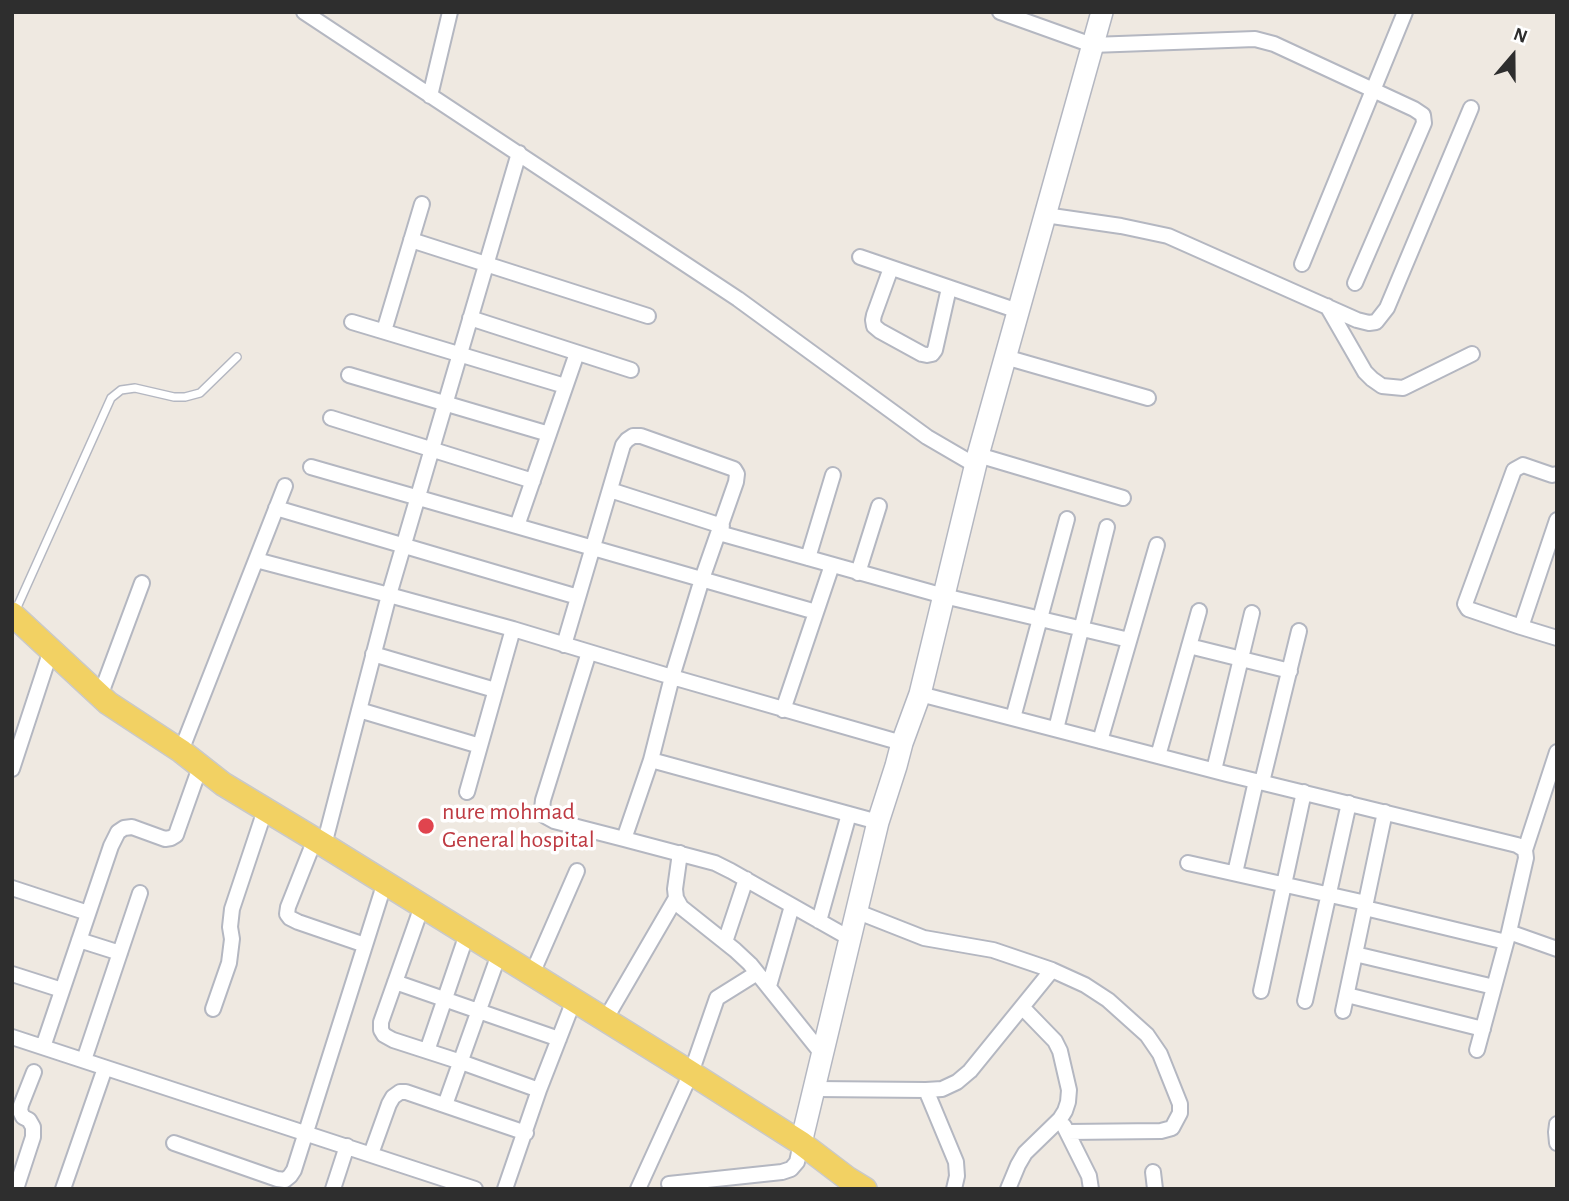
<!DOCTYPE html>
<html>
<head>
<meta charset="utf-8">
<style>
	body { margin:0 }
	#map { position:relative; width:1569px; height:1201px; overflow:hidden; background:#efe9e1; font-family:"Alegreya Sans",sans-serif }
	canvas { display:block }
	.frame { position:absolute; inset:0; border:14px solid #2e2e2e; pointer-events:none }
	.north { position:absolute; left:1478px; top:21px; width:70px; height:70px; -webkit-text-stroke:5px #fff; paint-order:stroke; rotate:20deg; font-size:19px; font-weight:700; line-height:28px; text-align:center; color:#2e2e2e }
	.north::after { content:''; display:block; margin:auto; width:24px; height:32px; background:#2e2e2e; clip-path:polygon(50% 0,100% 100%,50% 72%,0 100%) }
</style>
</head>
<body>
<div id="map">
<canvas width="1569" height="1201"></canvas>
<div class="frame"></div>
<div class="north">N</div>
</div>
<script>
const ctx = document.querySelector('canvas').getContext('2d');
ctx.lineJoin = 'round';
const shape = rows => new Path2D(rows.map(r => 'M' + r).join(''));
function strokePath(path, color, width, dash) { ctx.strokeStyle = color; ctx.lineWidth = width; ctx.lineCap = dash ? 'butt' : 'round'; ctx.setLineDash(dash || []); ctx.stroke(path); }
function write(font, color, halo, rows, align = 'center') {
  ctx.font = font + ' "Alegreya Sans",sans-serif'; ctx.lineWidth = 7; ctx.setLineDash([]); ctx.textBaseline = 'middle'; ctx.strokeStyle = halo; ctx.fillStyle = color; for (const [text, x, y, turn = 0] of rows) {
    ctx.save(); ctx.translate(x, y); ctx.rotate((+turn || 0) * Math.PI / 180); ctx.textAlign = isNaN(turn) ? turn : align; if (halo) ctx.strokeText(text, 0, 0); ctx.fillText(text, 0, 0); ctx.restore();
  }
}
const lane = shape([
	[14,614,111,398,121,390,135,388,174,397,185,397,200,393,237,357]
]);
const street = shape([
	[304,12,738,299,927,437,975,465],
	[1000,12,1092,45,1255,39,1274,44,1414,109,1423,115,1424,123,1421,130,1355,283],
	[430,96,450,12],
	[1045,215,1121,226,1168,236,1357,320,1369,323,1376,322,1387,308,1471,108],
	[411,240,648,316],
	[860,257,1018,311],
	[1302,264,1405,12],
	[891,268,874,315,873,320,874,326,880,331,922,354,927,355,932,354,935,350,949,288],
	[1327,306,1365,372,1372,379,1382,386,1403,388,1472,354],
	[470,318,631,370],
	[352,322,565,386],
	[384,331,422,204],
	[1005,357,1148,398],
	[349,375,549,434],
	[331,418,533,481],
	[978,455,1123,498],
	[311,467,816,612],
	[1557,474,1552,475,1523,465,1514,470,1465,604,1468,609,1521,627,1557,638],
	[610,490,722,526],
	[276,508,578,597],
	[517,526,577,353],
	[719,533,944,596,1129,640],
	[808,558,833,475],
	[256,560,389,595,519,153],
	[858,573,879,506],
	[1521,627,1557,520],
	[564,645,623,445,627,440,633,436,641,436,734,469,737,474,736,482,702,579,672,677,651,760,624,839,715,863,731,871,851,939],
	[1189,646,1290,671],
	[589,652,543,800,542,809,545,816,554,821,624,839],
	[373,654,495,690],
	[920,694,1227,774,1517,845,1525,850,1526,858,1509,932,1477,1050],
	[100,696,142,583],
	[359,710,480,746],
	[783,710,832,565],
	[1013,718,1067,519],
	[1056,729,1107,527],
	[1100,741,1157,545],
	[181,751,285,486],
	[1158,756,1199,611],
	[651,760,878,822],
	[12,769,51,650],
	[1214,770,1252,613],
	[1262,782,1299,631],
	[467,792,513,629],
	[315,839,288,907,287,914,290,918,298,922,365,945],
	[324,845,389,595,513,629,672,677,902,743],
	[1525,850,1557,752],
	[680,853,675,889,676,898,681,907,735,950,750,964,823,1055],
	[1188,863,1366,903],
	[1235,873,1256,781],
	[12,888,88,913],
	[422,906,381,1022,381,1030,384,1035,393,1040,461,1062,539,1090],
	[1365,908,1506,942],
	[858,912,924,938,993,950,1052,970,1085,985,1108,1000,1147,1035,1160,1054,1180,1104,1180,1113,1172,1128,1161,1131,1067,1132],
	[819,921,849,814],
	[1509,932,1557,949],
	[79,940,120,953],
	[725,942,746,879],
	[1355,954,1494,987],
	[12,974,62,990],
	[532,974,577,871],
	[395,982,559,1039],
	[769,986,792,906],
	[1261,991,1304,792],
	[1347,995,1483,1029],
	[1305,1001,1349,803],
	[213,1009,229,963,232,939,230,927,232,909,265,810],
	[1343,1011,1385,812],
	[605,1020,676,898],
	[12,1037,475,1189],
	[43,1047,111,846,118,832,124,828,132,827,165,839,171,838,176,835,178,829,200,767],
	[427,1051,467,934],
	[84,1060,140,893],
	[815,1089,926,1090,942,1089,957,1082,970,1071,1052,970],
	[926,1090,956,1162,957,1176,954,1189],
	[445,1105,499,954],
	[1557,1124,1556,1132,1557,1143],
	[1064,1126,1089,1176,1091,1189],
	[174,1143,277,1179,285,1180,290,1176,294,1170,385,882],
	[371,1154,389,1104,393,1097,400,1092,406,1092,526,1133],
	[1153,1172,1155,1189],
	[669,1184,782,1172,791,1169,797,1162,801,1143],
	[16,1189,33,1137,33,1127,29,1120,23,1117,20,1111,21,1105,34,1072],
	[63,1189,105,1068],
	[333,1189,347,1146],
	[505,1189,539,1090,574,1000],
	[638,1189,691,1073,717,998,757,973],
	[1008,1189,1018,1165,1025,1153,1060,1119,1065,1111,1068,1102,1069,1090,1060,1051,1055,1041,1022,1007]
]);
const secondary = shape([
	[801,1143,878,822,896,766,902,743,920,694,978,455,1102,12]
]);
const primary = shape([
	[12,614,108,703,181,751,223,784,324,845,680,1066,801,1143,847,1178,865,1189]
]);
const markers = [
	[426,826,9,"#e0444e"]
];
const healthNames = [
	["nure mohmad",442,812],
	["General hospital",442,840]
];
strokePath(lane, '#b4b7c1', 10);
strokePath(street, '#b4b7c1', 18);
strokePath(secondary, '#b4b7c1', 24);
strokePath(primary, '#c9c9c9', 26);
strokePath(lane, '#fff', 7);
strokePath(street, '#fff', 14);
strokePath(secondary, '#fff', 21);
strokePath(primary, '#f2d163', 23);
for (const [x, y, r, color] of markers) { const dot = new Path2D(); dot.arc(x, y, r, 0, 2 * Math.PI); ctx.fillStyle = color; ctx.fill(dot); strokePath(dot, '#fff', 2.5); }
write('24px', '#be3a42', '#fff', healthNames, 'left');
</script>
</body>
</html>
